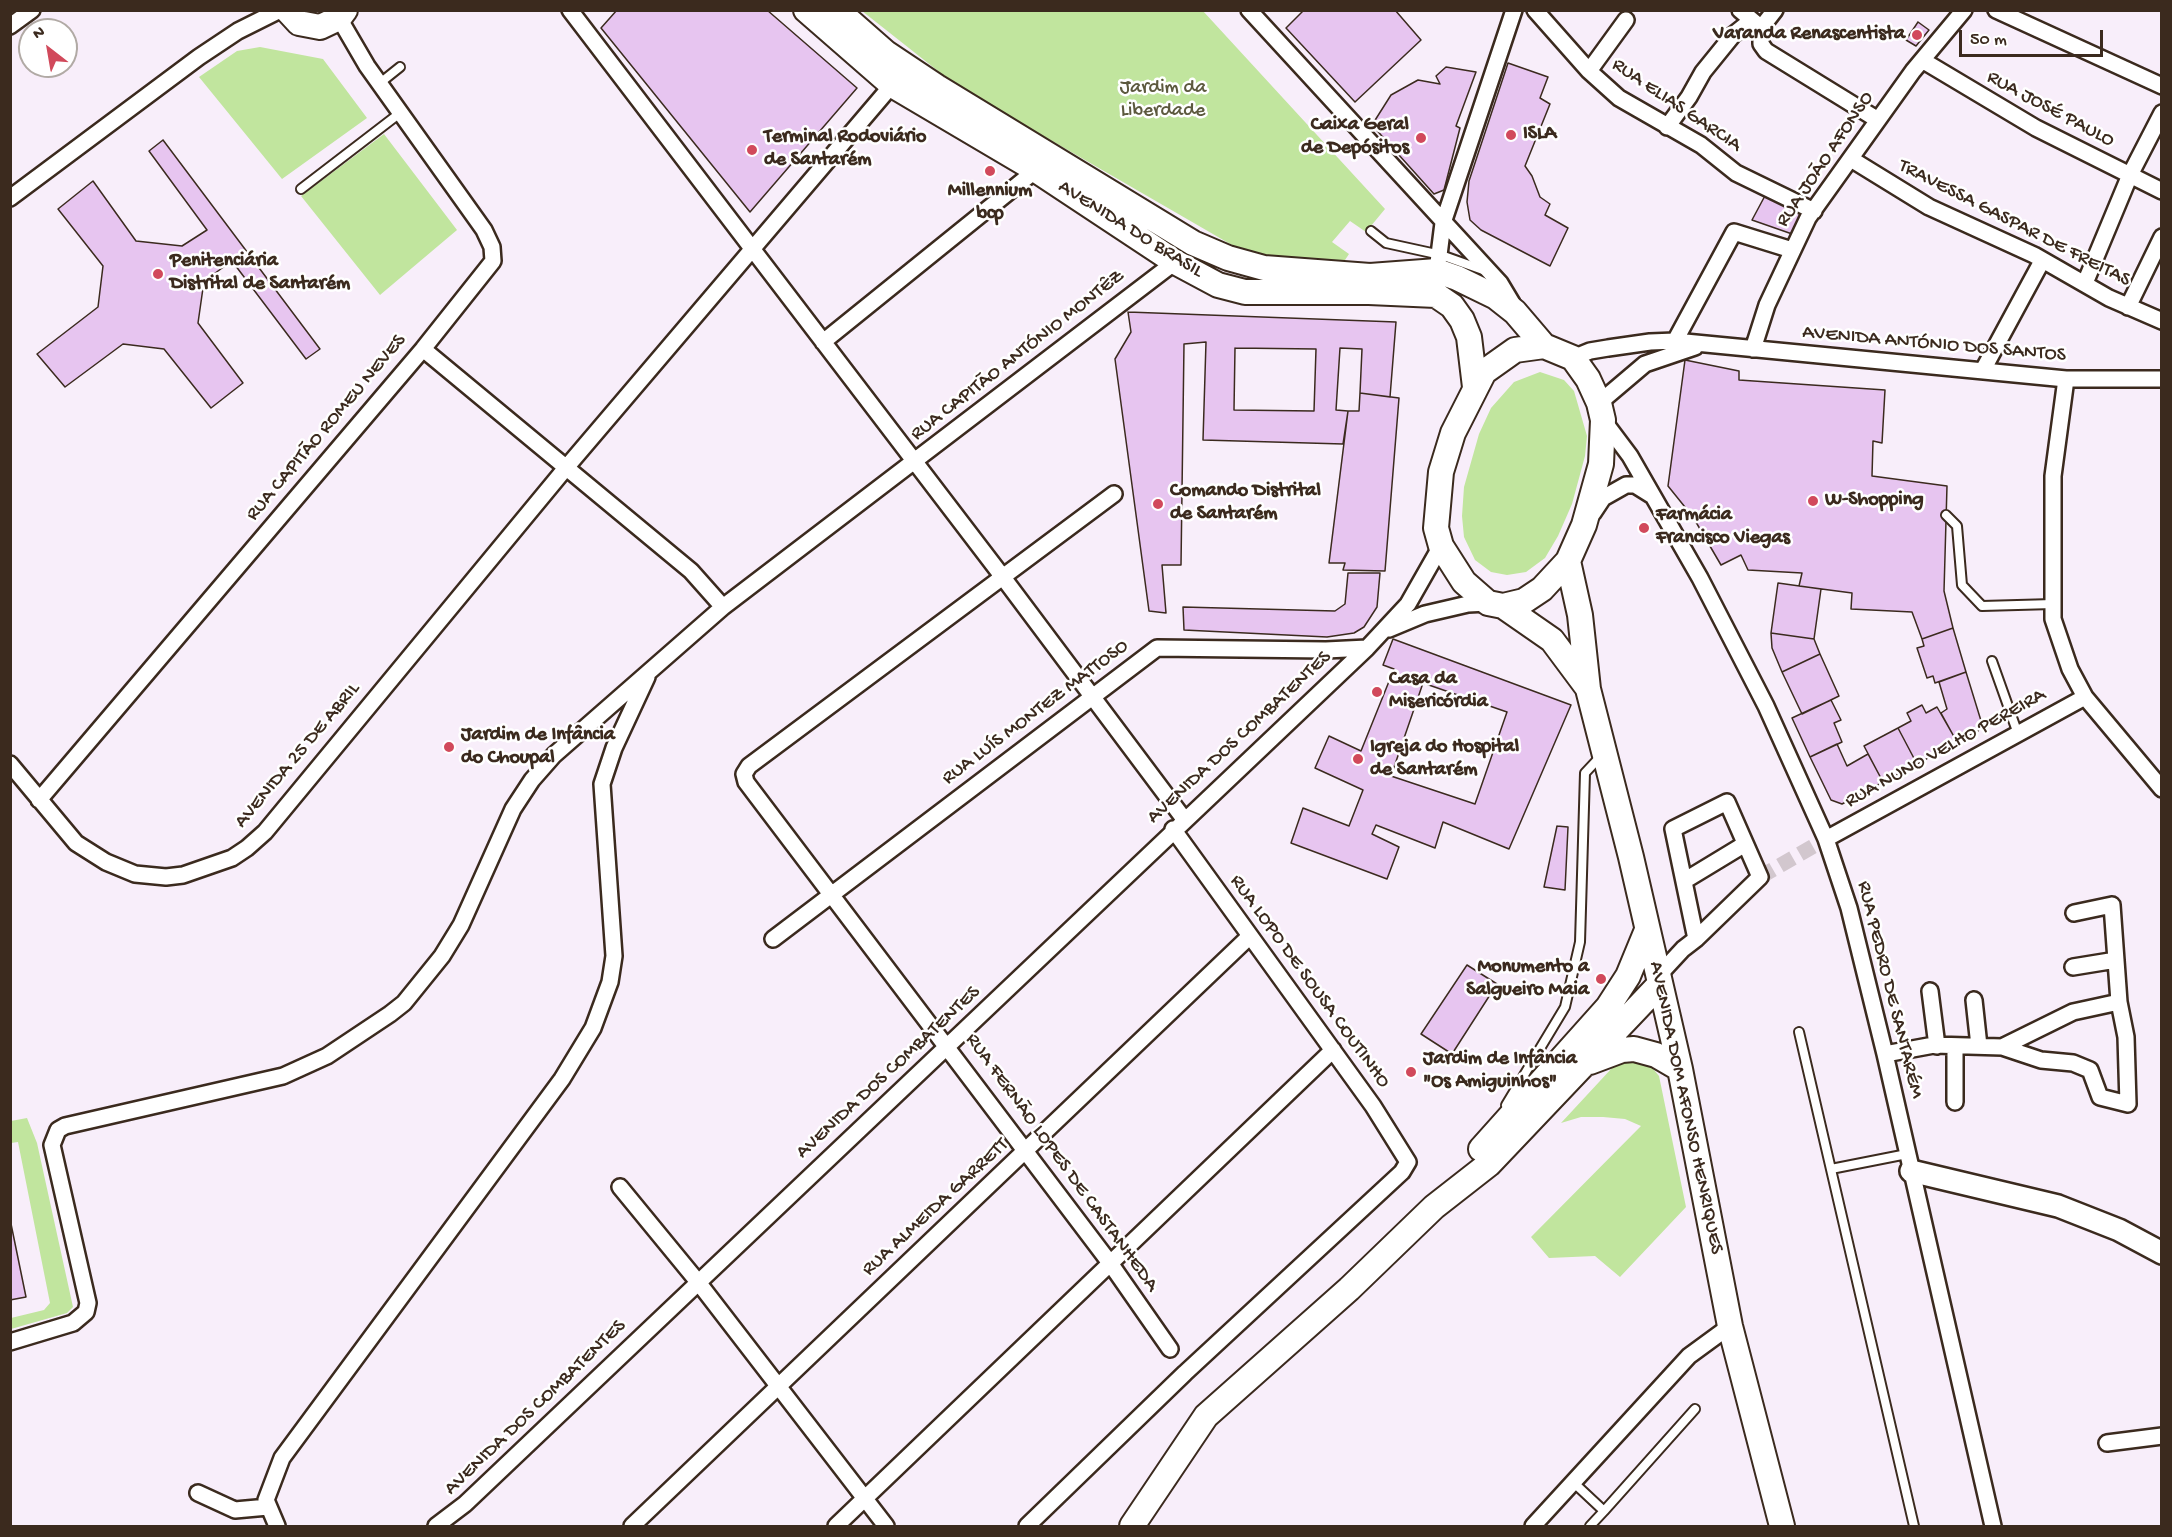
<!DOCTYPE html>
<html>
<head>
<meta charset="utf-8">
<style>
	body { margin:0 }
	#map { position:relative; width:2172px; height:1537px; overflow:hidden; background:#f8eefa; font-family:"Gochi Hand",sans-serif }
	canvas { display:block }
	.frame { position:absolute; inset:0; border:12px solid #3b2a1e; pointer-events:none }
	.north { position:absolute; left:18px; top:18px; width:60px; height:60px; box-sizing:border-box; background:#fff; border:2px solid #b1aaa5; border-radius:50%; rotate:329deg; font-size:16px; font-weight:700; line-height:24px; text-align:center; color:#3b2a1e }
	.north::after { content:''; display:block; margin:auto; width:21px; height:27px; background:#d1495b; clip-path:polygon(50% 0,100% 100%,50% 72%,0 100%) }
	.scale { position:absolute; left:1959px; top:30px; width:144px; height:27px; box-sizing:border-box; border:3px solid #3b2a1e; border-top:0; padding-left:8px; font-size:18px; line-height:21px; white-space:nowrap; color:#3b2a1e; -webkit-text-stroke:4px #fff; paint-order:stroke }
</style>
</head>
<body>
<div id="map">
<canvas width="2172" height="1537"></canvas>
<div class="frame"></div>
<div class="north">N</div>
<div class="scale">50 m</div>
</div>
<script>
const ctx = document.querySelector('canvas').getContext('2d');
ctx.lineJoin = 'round';
function paint(path, color) { ctx.fillStyle = color; ctx.fill(path, 'evenodd'); }
const shape = rows => new Path2D(rows.map(r => 'M' + r).join(''));
function strokePath(path, color, width, dash) { ctx.strokeStyle = color; ctx.lineWidth = width; ctx.lineCap = dash ? 'butt' : 'round'; ctx.setLineDash(dash || []); ctx.stroke(path); }
function write(font, color, halo, rows, align = 'center') {
  ctx.font = font + ' "Gochi Hand",sans-serif'; ctx.lineWidth = 5; ctx.setLineDash([]); ctx.textBaseline = 'middle'; ctx.strokeStyle = halo; ctx.fillStyle = color; for (const [text, x, y, turn = 0] of rows) {
    ctx.save(); ctx.translate(x, y); ctx.rotate((+turn || 0) * Math.PI / 180); ctx.textAlign = isNaN(turn) ? turn : align; if (halo) ctx.strokeText(text, 0, 0); ctx.fillText(text, 0, 0); ctx.restore();
  }
}
const green = shape([
	[862,11,1203,11,1385,209,1366,232,1350,221,1332,242,1349,254,1343,263,1301,261,1244,252,957,86],
	[260,47,323,59,367,118,282,179,199,77,237,51],
	[384,134,457,230,380,295,301,196],
	[1540,372,1564,380,1574,391,1587,436,1585,456,1572,504,1558,536,1545,558,1526,572,1507,575,1491,572,1475,560,1464,537,1462,516,1464,487,1479,434,1491,408,1514,382],
	[1630,1060,1650,1065,1659,1076,1686,1207,1620,1277,1595,1256,1549,1258,1531,1237,1641,1126,1625,1119,1603,1117,1581,1117,1561,1123,1612,1068],
	[27,1118,37,1143,73,1307,67,1313,11,1329,11,1318,44,1310,50,1303,18,1142,11,1143,11,1121]
]);
const building = shape([
	[617,10,767,10,857,88,750,212,601,28,617,10],
	[1304,10,1395,10,1421,40,1355,102,1286,28,1304,10],
	[1918,22,1929,30,1916,46,1906,40,1918,22],
	[1508,63,1548,77,1540,98,1550,104,1525,166,1532,176,1540,197,1550,204,1545,215,1568,228,1550,266,1481,230,1470,220,1467,202,1469,181,1508,63],
	[1446,67,1476,72,1456,126,1460,128,1444,190,1434,194,1372,125,1391,95,1418,80,1440,84,1436,76,1446,67],
	[163,140,320,349,306,359,232,261,204,281,198,323,243,383,211,408,164,349,123,344,65,387,37,354,98,307,103,266,58,209,93,181,136,241,182,246,207,230,149,151,163,140],
	[1767,192,1809,212,1795,235,1752,220,1767,192],
	[1128,312,1396,322,1390,397,1360,393,1362,349,1340,348,1336,410,1348,411,1343,444,1203,440,1206,342,1184,344,1181,565,1162,565,1166,613,1149,611,1115,359,1131,332,1128,312],
	[1235,348,1316,349,1314,411,1234,410,1235,348],
	[1685,360,1739,371,1739,380,1885,390,1882,443,1873,441,1872,476,1947,486,1944,591,1953,628,1922,639,1912,612,1851,609,1852,593,1799,586,1802,573,1748,570,1741,555,1721,565,1693,517,1668,486,1685,360],
	[1360,393,1399,398,1385,571,1343,570,1345,563,1329,563,1348,411,1359,411,1360,393],
	[1348,573,1380,573,1377,607,1364,627,1354,633,1327,637,1184,630,1183,607,1335,611,1345,604,1348,573],
	[1778,583,1821,589,1814,639,1771,633,1778,583],
	[1953,628,1966,672,1935,683,1933,676,1927,678,1917,648,1924,646,1922,639,1953,628],
	[1771,633,1814,639,1820,654,1782,672,1772,648,1771,633],
	[1393,639,1571,705,1509,849,1443,822,1435,848,1376,825,1372,834,1399,847,1387,879,1291,843,1303,808,1349,826,1363,790,1315,768,1329,736,1361,751,1394,669,1383,665,1393,639],
	[1423,683,1507,712,1475,804,1391,776,1423,683],
	[1820,654,1839,696,1802,714,1782,672,1820,654],
	[1966,672,1982,724,1978,731,1957,742,1941,713,1947,709,1939,682,1966,672],
	[1831,700,1841,720,1834,723,1842,742,1810,757,1792,718,1831,700],
	[1922,705,1926,713,1937,707,1957,742,1917,764,1898,728,1911,721,1907,713,1922,705],
	[1898,728,1917,764,1883,782,1864,746,1898,728],
	[1837,744,1847,766,1868,754,1883,782,1842,804,1831,800,1810,757,1837,744],
	[1557,826,1568,827,1565,890,1544,887,1557,826],
	[1467,965,1497,984,1452,1054,1421,1034,1467,965],
	[10,1219,26,1297,10,1300,10,1219]
]);
const streetTunnel = shape([
	[1760,877,1826,839]
]);
const lane = shape([
	[380,83,400,67],
	[301,189,400,113],
	[1371,231,1386,243,1441,255,1483,270],
	[1946,515,1957,526,1962,585,1982,606,2053,604],
	[1992,661,2018,734],
	[1799,1032,1914,1526],
	[1506,1105,1565,1007,1580,942,1585,773,1600,757],
	[1831,1169,1907,1154],
	[1573,1482,1604,1511,1590,1526],
	[1604,1511,1695,1409]
]);
const street = shape([
	[570,10,1002,576,1184,819],
	[1249,10,1500,283,1512,303],
	[1535,10,1589,71,1619,98,1701,145,1736,173,1814,211],
	[1740,10,1759,26],
	[1996,10,2162,86],
	[10,26,32,10],
	[1761,28,1761,44,1766,51,1878,120],
	[1761,28,1775,10],
	[1922,60,2036,128,2162,191],
	[1589,71,1626,20],
	[1667,127,1689,97,1703,72,1733,35,1752,20],
	[1851,159,1929,207,2034,255,2109,298,2162,321],
	[10,198,199,57,238,31,280,10],
	[1437,271,1443,223,1514,10],
	[2085,283,2130,175,2162,113],
	[2128,307,2162,237],
	[1675,341,1734,232,1792,250],
	[823,342,1036,170],
	[423,349,691,571,723,607],
	[1753,349,1767,305,1808,218,1913,71,1964,10],
	[1573,358,1590,351,1608,348,1650,342,1675,341,2066,379,2162,379],
	[1983,370,2042,261],
	[2066,379,2053,476,2053,619,2070,669,2085,697,2162,789],
	[1599,403,1645,364,1695,347],
	[1603,420,1630,456,1700,578,1766,706,1826,839,1849,908,1885,1054,1993,1526],
	[1114,494,749,766,744,774,746,782,1110,1263,1170,1349],
	[1593,513,1603,498,1626,485,1635,485,1651,495],
	[1389,629,1425,614,1468,604,1488,603],
	[10,764,76,843,106,862,135,874,166,877,183,875,232,858,247,848,265,832,565,469,892,85],
	[39,800,423,349,493,261,492,247,484,230,367,66,339,18],
	[1826,839,2085,697],
	[1684,881,1745,844],
	[773,939,1157,648,1326,650,1367,648],
	[2073,967,2116,960],
	[1658,976,1683,949,1696,939,1760,877,1727,802,1673,829,1696,939],
	[1930,991,1937,1046],
	[1974,1000,1979,1046],
	[1955,1046,1955,1102],
	[2002,1047,2041,1060,2073,1063,2090,1070,2100,1097,2128,1104,2126,1037,2119,1002],
	[1885,1054,1934,1045,2002,1047,2073,1012,2119,1002,2112,905,2074,913],
	[620,1187,698,1282,886,1526],
	[10,1342,73,1323,86,1312,88,1303,52,1145,58,1130,65,1126,283,1076,327,1056,390,1014,404,1003,442,956,461,925,513,809,532,780,554,755,723,607,1175,262],
	[2107,1443,2162,1436],
	[198,1493,235,1510,268,1507],
	[277,1526,266,1500,282,1458,562,1079,593,1028,610,982,614,956,602,784,614,748,647,677],
	[436,1526,465,1504,1367,648,1408,604,1441,546],
	[632,1526,1250,936],
	[836,1526,1333,1050],
	[1027,1526,1185,1373,1402,1172,1408,1162,1373,1106,1173,829],
	[1533,1526,1689,1356,1730,1326]
]);
const secondary = shape([
	[1911,1171,2058,1206,2119,1230,2162,1253]
]);
const primary = shape([
	[287,10,299,23,320,27,339,18,345,10],
	[806,10,892,85,1036,170,1175,262,1218,285,1245,292,1369,292,1436,295,1452,306,1462,320,1469,337,1475,387],
	[837,10,886,53,937,87,1193,243,1228,258,1264,268,1370,276,1437,271,1457,278,1496,297,1515,312,1544,346],
	[1544,346,1573,358,1588,379,1599,403,1603,420,1601,464,1584,525,1568,561,1542,589,1524,601,1503,606,1488,603,1464,582,1441,546,1436,528,1441,472,1453,433,1484,372,1515,350,1544,346],
	[1568,561,1580,615,1588,689,1631,857,1680,1069,1730,1326,1782,1526],
	[1503,606,1552,640,1587,687],
	[1590,1062,1622,1050,1634,1049,1656,1055,1680,1069],
	[1481,1149,1608,1007,1628,976,1647,930],
	[1132,1526,1206,1416,1349,1289,1434,1207,1489,1164,1660,984]
]);
const markers = [
	[1917,35,6,"#d1495b"],
	[1511,135,6,"#d1495b"],
	[1421,138,6,"#d1495b"],
	[752,150,6,"#d1495b"],
	[990,171,6,"#d1495b"],
	[158,274,6,"#d1495b"],
	[1813,501,6,"#d1495b"],
	[1158,504,6,"#d1495b"],
	[1644,528,6,"#d1495b"],
	[1377,692,6,"#d1495b"],
	[449,747,6,"#d1495b"],
	[1358,759,6,"#d1495b"],
	[1601,979,6,"#d1495b"],
	[1411,1072,6,"#d1495b"]
];
const poiNames = [
	["Varanda Renascentista",1905,35,"right"],
	["Caixa Geral",1409,126,"right"],
	["de Depósitos",1409,149,"right"],
	["ISLA",1523,135],
	["Terminal Rodoviário",764,138],
	["de Santarém",764,161],
	["Millennium",990,192,"center"],
	["bcp",990,215,"center"],
	["Penitenciária",170,262],
	["Distrital de Santarém",170,285],
	["Comando Distrital",1170,492],
	["de Santarém",1170,515],
	["W-Shopping",1825,501],
	["Farmácia",1656,516],
	["Francisco Viegas",1656,539],
	["Casa da",1389,680],
	["Misericórdia",1389,703],
	["Jardim de Infância",461,736],
	["do Choupal",461,759],
	["Igreja do Hospital",1370,748],
	["de Santarém",1370,771],
	["Monumento a",1589,968,"right"],
	["Salgueiro Maia",1589,991,"right"],
	["Jardim de Infância",1423,1060],
	["\"Os Amiguinhos\"",1423,1083]
];
const parkNames = [
	["Jardim da",1163,89],
	["Liberdade",1163,112]
];
const streetNames = [
	["RUA ELIAS GARCIA",1676,106,34],
	["RUA JOSÉ PAULO",2050,110,28],
	["RUA JOÃO AFONSO",1826,160,-56],
	["TRAVESSA GASPAR DE FREITAS",2014,224,27],
	["AVENIDA DO BRASIL",1130,230,32],
	["AVENIDA ANTÓNIO DOS SANTOS",1934,345,5],
	["RUA CAPITÃO ANTÓNIO MONTÊZ",1018,356,-38],
	["RUA CAPITÃO ROMEU NEVES",327,428,-50],
	["RUA LUÍS MONTEZ MATTOSO",1036,713,-37],
	["AVENIDA DOS COMBATENTES",1240,738,-43],
	["RUA NUNO VELHO PEREIRA",1946,749,-29],
	["AVENIDA 25 DE ABRIL",298,756,-50],
	["RUA LOPO DE SOUSA COUTINHO",1309,982,54],
	["RUA PEDRO DE SANTARÉM",1889,990,76],
	["AVENIDA DOS COMBATENTES",889,1073,-43],
	["AVENIDA DOM AFONSO HENRIQUES",1685,1108,78],
	["RUA FERNÃO LOPES DE CASTANHEDA",1061,1163,54],
	["RUA ALMEIDA GARRETT",936,1208,-43],
	["AVENIDA DOS COMBATENTES",536,1408,-44]
];
paint(green, '#c1e59e');
paint(building, '#e7c5f0');
strokePath(building, '#3b2a1e', 1.5);
strokePath(streetTunnel, '#d2c7ce', 15, [15, 8]);
strokePath(lane, '#3b2a1e', 12);
strokePath(street, '#3b2a1e', 20);
strokePath(secondary, '#3b2a1e', 26);
strokePath(primary, '#3b2a1e', 28);
strokePath(lane, '#fff', 8);
strokePath(street, '#fff', 15);
strokePath(secondary, '#fff', 21);
strokePath(primary, '#fff', 24);
for (const [x, y, r, color] of markers) { const dot = new Path2D(); dot.arc(x, y, r, 0, 2 * Math.PI); ctx.fillStyle = color; ctx.fill(dot); strokePath(dot, '#fff', 2); }
write('bold 20px', '#3b2a1e', '#fff', poiNames, 'left');
write('20px', '#5c593e', '#fff', parkNames);
write('20px', '#3b2a1e', '#fff', streetNames);
</script>
</body>
</html>
